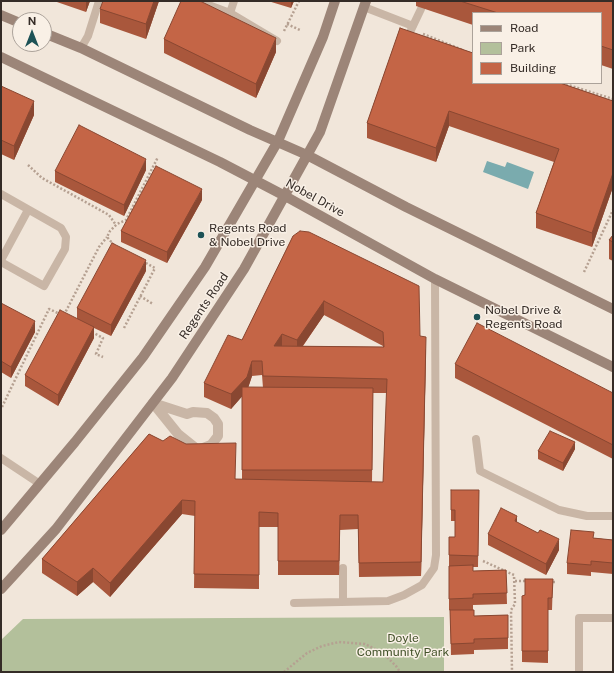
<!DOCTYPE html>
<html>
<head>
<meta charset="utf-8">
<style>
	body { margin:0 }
	#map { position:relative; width:614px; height:673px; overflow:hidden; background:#f1e6da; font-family:"Public Sans",sans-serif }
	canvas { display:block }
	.frame { position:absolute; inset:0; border:2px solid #352c27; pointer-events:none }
	.legend { position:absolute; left:472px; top:12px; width:130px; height:72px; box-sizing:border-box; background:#f9f0e6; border:1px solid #aba29a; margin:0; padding:5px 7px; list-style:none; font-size:12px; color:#352c27 }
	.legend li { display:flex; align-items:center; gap:8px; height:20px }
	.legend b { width:20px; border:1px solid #aba29a }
	.north { position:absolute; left:12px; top:12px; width:40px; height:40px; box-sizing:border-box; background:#f9f0e6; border:1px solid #aba29a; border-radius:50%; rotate:0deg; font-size:11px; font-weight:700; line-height:16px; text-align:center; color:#352c27 }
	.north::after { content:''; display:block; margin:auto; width:14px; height:18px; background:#1d5256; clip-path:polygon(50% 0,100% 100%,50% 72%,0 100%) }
</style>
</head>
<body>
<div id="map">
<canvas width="614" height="673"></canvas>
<div class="frame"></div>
<ul class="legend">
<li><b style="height:5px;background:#9c8578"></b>Road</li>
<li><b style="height:11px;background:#b3c09b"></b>Park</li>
<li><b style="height:11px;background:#c46546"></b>Building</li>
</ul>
<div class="north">N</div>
</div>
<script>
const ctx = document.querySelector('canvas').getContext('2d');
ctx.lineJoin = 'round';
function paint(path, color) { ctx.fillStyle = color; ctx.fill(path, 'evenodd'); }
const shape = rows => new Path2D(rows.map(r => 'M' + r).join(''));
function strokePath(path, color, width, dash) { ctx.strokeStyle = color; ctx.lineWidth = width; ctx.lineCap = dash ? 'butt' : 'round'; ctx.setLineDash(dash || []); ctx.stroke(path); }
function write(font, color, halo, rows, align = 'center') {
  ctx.font = font + ' "Public Sans",sans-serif'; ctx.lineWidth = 3; ctx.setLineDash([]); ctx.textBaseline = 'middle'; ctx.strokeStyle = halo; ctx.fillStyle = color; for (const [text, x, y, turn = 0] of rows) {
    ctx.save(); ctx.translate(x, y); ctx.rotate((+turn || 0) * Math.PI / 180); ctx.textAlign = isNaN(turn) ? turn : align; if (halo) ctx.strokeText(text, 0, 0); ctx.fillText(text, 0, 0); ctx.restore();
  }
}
const green = shape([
	[444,617,444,672,1,672,1,640,23,619]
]);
const water = shape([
	[487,161,505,167,507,162,534,172,528,189,483,172]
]);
const path = shape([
	[287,24,300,30],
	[284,31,299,1],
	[423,34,463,50],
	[562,83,613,99],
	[28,165,42,178,109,215,116,225],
	[114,245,107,237,110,231,117,224,126,220,158,157],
	[584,272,613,210],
	[140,296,153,304],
	[64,315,99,247,107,237],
	[124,328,155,268,144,262],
	[92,332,103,338,96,354,103,357],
	[2,407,49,309,60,314],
	[483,561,514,575,515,604,511,610,512,672],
	[515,581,528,581],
	[549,582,557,582],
	[284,672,307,653,322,646,339,642,365,644,383,653,396,666,400,672]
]);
const lane = shape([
	[198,1,230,13,234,1],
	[364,7,413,26],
	[230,13,277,41],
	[411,30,421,9],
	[81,48,88,36,99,1],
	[1,194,61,228,66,237,65,249,44,286,1,262],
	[1,260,28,210],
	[476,439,480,471,559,510,587,516,613,516],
	[1,458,40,484],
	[343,568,343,602],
	[294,603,388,601,404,595,422,585,434,568,436,555,435,279],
	[579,672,579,618,613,618]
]);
const street = shape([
	[153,403,187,414,193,412,207,413,214,418,218,424,218,436,211,445,198,450,178,434,153,403]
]);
const secondary = shape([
	[1,15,20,23],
	[44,33,81,48,250,130,307,155,406,207,613,309],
	[1,57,220,162,285,196,435,279,613,367],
	[1,530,75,442,143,357,205,267,278,141,323,37,335,1],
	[1,589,56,529,172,378,244,269,320,132,366,1]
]);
const wall = shape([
	[54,1,90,1,86,12],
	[159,1,146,39,100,23,100,9],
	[268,1,294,1,291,8],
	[416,1,613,1,613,69,601,65,601,13,473,13,473,25,416,6],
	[400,28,613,101,613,187,592,247,536,228,536,213,554,162,449,126,436,162,367,138,367,123],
	[164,39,276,52,256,98,164,53],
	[1,86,34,115,14,160,1,154],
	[146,170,124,216,55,182,55,171],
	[202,200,167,263,121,242,121,231],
	[613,235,613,261,609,259,609,240],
	[293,236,420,336,426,351,421,576,359,577,358,529,340,530,339,575,278,575,278,527,259,527,259,589,194,588,195,516,182,514,110,597,93,582,77,596,42,573,42,559,149,434,236,479,242,479,242,396,231,409,204,397,204,383,242,340],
	[324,315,383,346,383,347,303,346],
	[262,375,263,388,248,388,252,376],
	[373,393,387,393,383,482,372,482],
	[146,271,111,336,94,328,94,338,58,406,25,386,25,375,77,319,77,308],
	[1,303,35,332,11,378,1,372],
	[455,364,613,393,613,459,455,378],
	[575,449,563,471,538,459,538,451],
	[451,490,479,490,478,567,473,567,473,571,506,570,507,604,473,605,473,610,449,610,449,537,455,537,455,521,451,521],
	[517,523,538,533,559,550,546,575,488,545,488,534],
	[594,538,613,540,613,574,591,572,591,576,567,574,567,563],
	[553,579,552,610,548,610,548,663,522,662,522,596,525,595],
	[450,610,474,616,508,615,508,649,474,650,474,654,451,655]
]);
const shadedWall = shape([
	[86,1,90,1,86,12],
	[154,1,159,1,146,39,146,24],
	[291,1,294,1,291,8],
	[276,38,276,52,256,98,256,84],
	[34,101,34,115,14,160,14,146],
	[449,111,449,126,436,162,436,148],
	[146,159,146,170,124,216,124,205],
	[613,173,613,187,592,247,592,233],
	[202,189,202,200,167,263,167,252],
	[146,260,146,271,111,336,111,325],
	[324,301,324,315,297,354,297,340],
	[35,321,35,332,11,378,11,367],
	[94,327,94,338,58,406,58,395],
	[282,334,282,348,274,346],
	[426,337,426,351,421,576,421,562],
	[252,361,252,376,247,391,231,409,231,394],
	[575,442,575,449,563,471,563,463],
	[182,500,182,514,110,597,110,583],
	[340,515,340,530,339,575,339,561],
	[517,516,517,527,515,521],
	[559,539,559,550,546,575,546,564],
	[93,568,93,582,77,596,77,582]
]);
const building = shape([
	[103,1,154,1,146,24,100,9,103,1],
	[181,1,200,1,276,38,256,84,164,39,181,1],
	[460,1,613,1,613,50,601,46,601,13,498,13,460,1],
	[400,28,473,53,473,83,560,83,613,101,613,173,592,233,536,213,559,149,449,111,436,148,367,123,400,28],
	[1,86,34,101,14,146,1,140,1,86],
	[79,125,146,159,124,205,55,171,79,125],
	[156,166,202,189,167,252,121,231,156,166],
	[300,231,309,232,419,286,420,336,426,337,421,562,359,563,358,515,340,515,339,561,278,561,278,513,259,512,259,575,194,574,195,501,182,500,110,583,93,568,77,582,42,559,149,434,163,441,170,436,186,444,236,443,235,479,383,482,387,379,263,376,262,361,252,361,247,377,231,394,204,383,228,335,242,340,293,236,300,231],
	[324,301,383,332,384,347,274,346,282,334,297,340,324,301],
	[613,235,613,242,609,240,613,235],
	[112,243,146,260,111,325,77,308,112,243],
	[1,303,35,321,11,367,1,361,1,303],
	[60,310,94,327,58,395,25,375,60,310],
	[477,323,613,393,613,445,455,364,477,323],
	[242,387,373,388,372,470,242,470,242,387],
	[550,431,575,442,563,463,538,451,550,431],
	[451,490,479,490,478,556,449,555,449,537,455,537,455,510,451,510,451,490],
	[501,508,517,516,515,521,538,533,540,530,559,539,546,564,488,534,501,508],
	[571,530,594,532,593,538,613,540,613,563,591,561,591,565,567,563,571,530],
	[473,565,473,571,506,570,507,593,473,594,473,598,449,599,449,566,473,565],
	[525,579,553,579,552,598,548,598,548,651,522,651,522,596,525,595,525,579],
	[450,610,474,610,474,616,508,615,508,638,474,639,474,643,451,644,450,610]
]);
const markers = [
	[201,235,4,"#1d5256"],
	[477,317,4,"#1d5256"]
];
const streetNames = [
	["Nobel Drive",315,198,29],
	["Regents Road",204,306,-56]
];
const poiNames = [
	["Regents Road",209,228],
	["& Nobel Drive",209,242],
	["Nobel Drive &",485,310],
	["Regents Road",485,324]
];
const parkNames = [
	["Doyle",403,638],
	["Community Park",403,652]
];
paint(green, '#b3c09b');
paint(water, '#7aabae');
strokePath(path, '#b5a091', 2.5, [2, 2]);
strokePath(lane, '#c9b6a6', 8);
strokePath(street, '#c9b6a6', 10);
strokePath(secondary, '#9c8578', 10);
paint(wall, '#a9573c');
paint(shadedWall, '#894731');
paint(building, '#c46546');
strokePath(building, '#894731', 1);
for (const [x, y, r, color] of markers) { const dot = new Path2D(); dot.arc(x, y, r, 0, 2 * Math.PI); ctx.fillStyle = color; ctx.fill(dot); strokePath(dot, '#f9f0e6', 1.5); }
write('12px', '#352c27', '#f9f0e6', streetNames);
write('12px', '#352c27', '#f9f0e6', poiNames, 'left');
write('12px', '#44532b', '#f9f0e6', parkNames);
</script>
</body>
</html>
